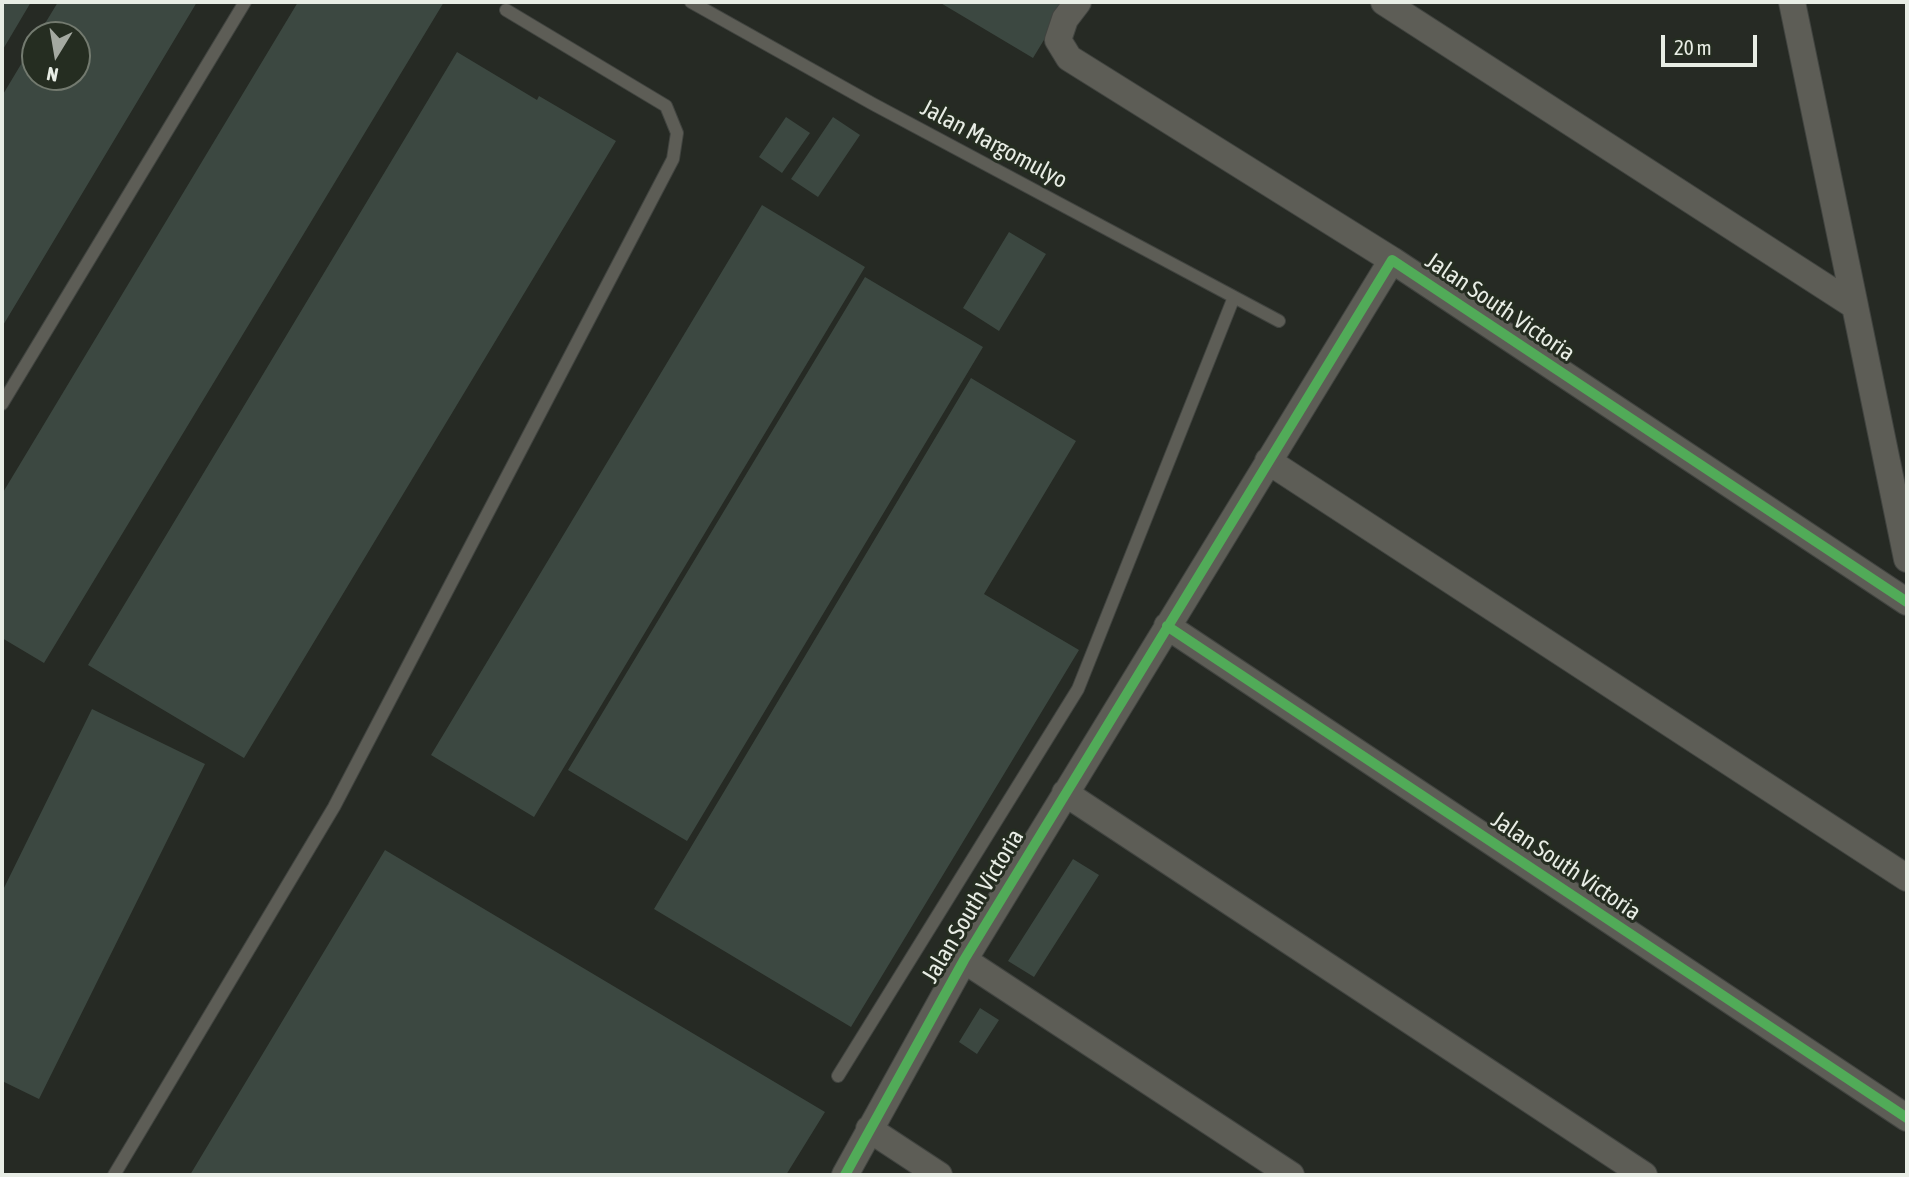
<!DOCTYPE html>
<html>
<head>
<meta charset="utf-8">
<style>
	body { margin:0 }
	#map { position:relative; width:1909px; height:1177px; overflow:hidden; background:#262a24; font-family:"Asap Condensed",sans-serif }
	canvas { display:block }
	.frame { position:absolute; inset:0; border:4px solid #e8ede5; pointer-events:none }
	.north { position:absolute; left:21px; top:21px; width:70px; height:70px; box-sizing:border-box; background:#252d21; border:2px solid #737a6f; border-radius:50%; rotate:191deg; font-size:19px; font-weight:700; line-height:28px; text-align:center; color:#e8ede5 }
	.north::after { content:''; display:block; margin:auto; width:24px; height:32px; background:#a4a9a1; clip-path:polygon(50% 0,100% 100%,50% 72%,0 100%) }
	.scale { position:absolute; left:1661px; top:35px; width:96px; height:32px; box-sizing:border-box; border:4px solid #e8ede5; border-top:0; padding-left:9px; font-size:21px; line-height:24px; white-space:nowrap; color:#e8ede5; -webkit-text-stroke:5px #252d21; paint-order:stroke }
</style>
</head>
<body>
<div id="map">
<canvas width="1909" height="1177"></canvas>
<div class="frame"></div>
<div class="north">N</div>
<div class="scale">20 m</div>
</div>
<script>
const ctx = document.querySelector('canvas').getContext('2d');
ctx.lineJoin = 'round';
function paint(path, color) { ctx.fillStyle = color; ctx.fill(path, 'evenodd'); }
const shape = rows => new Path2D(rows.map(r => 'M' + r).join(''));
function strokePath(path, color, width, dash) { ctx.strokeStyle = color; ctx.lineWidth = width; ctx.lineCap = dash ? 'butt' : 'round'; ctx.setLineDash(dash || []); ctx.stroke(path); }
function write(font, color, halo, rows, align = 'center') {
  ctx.font = font + ' "Asap Condensed",sans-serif'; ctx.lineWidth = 6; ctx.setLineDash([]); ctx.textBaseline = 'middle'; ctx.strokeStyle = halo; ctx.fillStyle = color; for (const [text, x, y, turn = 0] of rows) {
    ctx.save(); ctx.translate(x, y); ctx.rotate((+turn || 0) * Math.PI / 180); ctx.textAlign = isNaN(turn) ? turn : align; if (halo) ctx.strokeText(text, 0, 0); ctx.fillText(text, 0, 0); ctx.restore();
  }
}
const building = shape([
	[2,2,31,2,2,51],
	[58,2,197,2,2,327,2,96,35,41,35,77,77,77,77,35,38,35],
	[298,2,444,2,44,663,2,638,2,494],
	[939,2,1067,2,1033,58],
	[457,52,537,100,539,96,616,141,244,758,88,665],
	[786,117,810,133,782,173,759,157],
	[833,117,860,135,818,197,791,179],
	[762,205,865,267,534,817,431,755],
	[1009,232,1046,254,999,331,963,308],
	[865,277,983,347,687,841,568,770],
	[971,378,1076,441,984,594,1079,650,851,1027,654,909],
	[92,709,205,764,39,1099,2,1081,2,892],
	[385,850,825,1112,786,1175,190,1175],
	[1073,859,1099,875,1034,977,1008,961],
	[980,1008,999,1020,977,1054,959,1042]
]);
const lane = shape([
	[691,2,873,104,1279,321],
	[2,404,245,2],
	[838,1076,1078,689,1234,297],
	[114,1175,334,807,673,159,677,133,666,106,506,10]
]);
const street = shape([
	[1078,2,1065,19,1058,40,1069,58,1392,260],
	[1384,2,1855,306,1907,559],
	[1792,2,1855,306],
	[1268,461,1907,878],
	[1167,626,1907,1118],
	[1065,793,1644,1175],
	[964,960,1291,1175],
	[869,1129,939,1175],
	[845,1175,964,960,1392,260,1907,602]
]);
const cycleway = shape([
	[1167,626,1907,1118],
	[845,1175,964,960,1392,260,1907,602]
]);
const streetNames = [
	["Jalan Margomulyo",994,144,28],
	["Jalan South Victoria",1500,307,34],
	["Jalan South Victoria",1566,866,34],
	["Jalan South Victoria",973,906,-59]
];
paint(building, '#3c4841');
strokePath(lane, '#414440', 14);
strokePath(street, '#414440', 28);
strokePath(lane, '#5d5d56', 12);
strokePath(street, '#5d5d56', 26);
strokePath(cycleway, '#51ab58', 10);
write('24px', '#e8ede5', '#252d21', streetNames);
</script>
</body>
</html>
